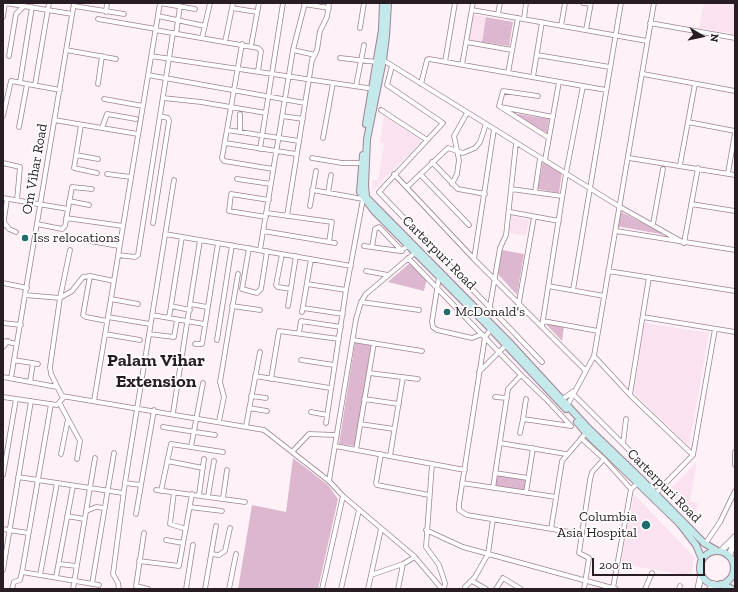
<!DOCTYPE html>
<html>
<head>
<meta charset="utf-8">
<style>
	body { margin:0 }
	#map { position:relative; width:738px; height:592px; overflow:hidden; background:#fef1f8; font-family:"Zilla Slab",serif }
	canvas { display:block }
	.frame { position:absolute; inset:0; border:4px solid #281d24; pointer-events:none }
	.north { position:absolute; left:682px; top:16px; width:40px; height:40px; -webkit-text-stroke:3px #fff; paint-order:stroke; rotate:99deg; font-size:11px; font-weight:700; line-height:16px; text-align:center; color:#281d24 }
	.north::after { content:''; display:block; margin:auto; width:14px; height:18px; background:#281d24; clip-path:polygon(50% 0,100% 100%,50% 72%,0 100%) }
	.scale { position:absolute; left:592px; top:558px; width:113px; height:18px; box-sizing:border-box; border:2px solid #281d24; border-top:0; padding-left:5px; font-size:12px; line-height:14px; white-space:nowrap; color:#281d24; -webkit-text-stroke:3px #fff; paint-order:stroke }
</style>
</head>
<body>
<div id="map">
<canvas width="738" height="592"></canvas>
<div class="frame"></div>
<div class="north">N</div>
<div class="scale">200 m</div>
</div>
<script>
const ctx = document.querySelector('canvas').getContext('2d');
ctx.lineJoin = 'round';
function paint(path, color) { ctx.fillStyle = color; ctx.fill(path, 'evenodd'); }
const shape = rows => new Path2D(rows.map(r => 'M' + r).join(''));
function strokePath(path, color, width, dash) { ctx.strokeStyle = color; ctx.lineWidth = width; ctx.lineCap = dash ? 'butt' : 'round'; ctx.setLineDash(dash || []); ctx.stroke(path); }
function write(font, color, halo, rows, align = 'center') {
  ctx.font = font + ' "Zilla Slab",serif'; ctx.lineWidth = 3.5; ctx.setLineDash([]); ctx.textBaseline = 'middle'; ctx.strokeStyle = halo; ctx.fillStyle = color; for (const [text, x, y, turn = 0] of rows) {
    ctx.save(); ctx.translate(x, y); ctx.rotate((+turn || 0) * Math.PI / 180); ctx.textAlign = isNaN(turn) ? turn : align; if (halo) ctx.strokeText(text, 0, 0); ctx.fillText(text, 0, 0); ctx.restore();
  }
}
const built = shape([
	[704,3,735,3,735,34,699,28],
	[473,15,486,17,482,42,469,40],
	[384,116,422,141,372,191,373,180,378,180,384,143,380,142],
	[511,216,529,220,526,236,509,233],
	[645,323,709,333,689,446,634,393],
	[697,462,690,502,698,503,694,525,666,493],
	[634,494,694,557,691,576,621,564]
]);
const green = shape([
	[486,17,513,22,509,46,482,42],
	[512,113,549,119,547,133],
	[543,160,562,172,559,193,538,189],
	[619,211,666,235,616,226],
	[502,250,524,254,517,295,498,274],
	[411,262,427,278,424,291,388,282],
	[546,324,564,326,562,341],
	[355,343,371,345,355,446,339,444],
	[293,458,328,485,338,499,318,589,238,589,252,505,286,512],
	[497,475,526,480,525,491,495,486]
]);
const minor = shape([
	[160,3,195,9],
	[583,3,591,4],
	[304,4,329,8],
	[74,6,124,14],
	[232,8,257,12],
	[472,10,647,41],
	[106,12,107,3],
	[498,14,500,3],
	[158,16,205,26],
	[3,17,5,3,72,14],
	[98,19,156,29],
	[524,19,526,3],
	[650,23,735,38],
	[561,26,565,3],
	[360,28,364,3],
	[155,30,258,48,261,51,258,71],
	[586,30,591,3],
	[176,34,180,6],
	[202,38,210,3],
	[225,42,233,3],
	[466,42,512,50],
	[242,44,222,158,224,161,273,169],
	[251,46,259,3],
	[66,50,116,59],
	[293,50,315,55],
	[537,55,610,67],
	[9,56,16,14,24,6],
	[151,56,374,89],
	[340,58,377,62],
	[383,60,620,207,684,243,698,168],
	[445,62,455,3],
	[462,65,473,3],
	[392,66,387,85,443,123,379,192,542,362],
	[508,73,518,18],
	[643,74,735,91],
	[148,75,305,103],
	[533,77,542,22],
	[20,82,32,7],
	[98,84,102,56],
	[421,84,427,60,429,59,606,90],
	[35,85,49,3],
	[356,86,364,45],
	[538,96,503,91,499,106,549,138],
	[163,98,201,102,266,113],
	[104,99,143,106],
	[501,107,553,117],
	[381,110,427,140],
	[240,114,240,132],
	[3,116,11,81,60,90],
	[282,116,303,119],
	[54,120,138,134],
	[688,122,735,131],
	[81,125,74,168,97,173],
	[19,127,27,84],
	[102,128,107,114,136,119],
	[227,130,299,141],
	[323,138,333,83],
	[225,143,296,154],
	[260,149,283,3],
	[76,155,98,159],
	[312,158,342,163,364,163],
	[629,158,735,175],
	[545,160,559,82],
	[432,162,458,189,485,194],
	[3,163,20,167,17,200],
	[680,165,695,84],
	[728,173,735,133],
	[107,174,131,177],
	[394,174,474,259,585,370],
	[420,174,469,225],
	[237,179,271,184],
	[452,184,457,174,459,160,454,136,467,113],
	[407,187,448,148,463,153,475,148,480,142,486,124],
	[511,189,562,196],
	[312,190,363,199],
	[535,192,540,158],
	[328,193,331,175],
	[3,198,68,209],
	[69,201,89,205],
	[691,204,735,211],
	[310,206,316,171],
	[510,212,559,221],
	[267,213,332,222,329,242],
	[287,216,312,60,317,50,320,31,327,17,329,3],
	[266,217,229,211,231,194,269,200],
	[66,218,123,226],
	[4,222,9,229,16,232],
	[153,223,169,121,168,118,160,116],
	[37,224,62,229,65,226,72,187,92,189],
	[653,224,663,169],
	[3,226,7,199],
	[263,231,335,243],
	[616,231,735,250],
	[165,234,351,266],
	[90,241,119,246],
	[364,246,400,251,409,245],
	[372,247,375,229,379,227,402,251],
	[249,248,242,289,257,293,261,289,267,251],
	[70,250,60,298,50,367,51,374,62,396,264,430,329,481,343,496,414,556,442,589],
	[260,250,293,50,305,3],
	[282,254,276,285,278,287,291,289],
	[118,255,135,257,138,255,173,33],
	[408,258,521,375,546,399,571,426],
	[474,259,494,129],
	[366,271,388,275],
	[608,271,735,291],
	[90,276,83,315,86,317,107,321],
	[439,277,432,321,433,327,437,330,472,338,482,334],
	[3,283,27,288],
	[307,284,346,290],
	[548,286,604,296],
	[573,290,621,3],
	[25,295,60,298],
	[60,298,72,291,83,277,90,276,114,281],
	[111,299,138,304],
	[361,302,419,310],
	[519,302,534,217],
	[190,304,207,307],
	[171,306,190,310],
	[232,306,260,310],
	[288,306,296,256],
	[490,306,500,248,506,235,516,143],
	[303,308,343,314],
	[302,312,311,259],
	[152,315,204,324],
	[108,317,150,324],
	[643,317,735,332],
	[169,318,182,237],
	[543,321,598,331],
	[3,323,21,325],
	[542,326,566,173,583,86],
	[491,329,485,337,459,504,459,510,467,515,582,534],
	[299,333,301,321,341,327],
	[105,334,140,340],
	[149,334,174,337,177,320],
	[217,340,232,245],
	[353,340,422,351],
	[3,341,17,344],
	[195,344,202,344,218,243],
	[3,347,8,341],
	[594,356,630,395,693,455],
	[14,360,38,364],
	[301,360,334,365],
	[479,372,505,346],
	[369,373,418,379],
	[255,376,330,388],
	[3,377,57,387],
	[11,378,74,3],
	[271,379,279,331,339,339],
	[30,382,33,363],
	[574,395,664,485],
	[630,395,649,277],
	[251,396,266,398],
	[3,397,57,405,64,397],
	[495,397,507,398],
	[364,399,399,404],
	[526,399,523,419,571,426],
	[561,400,574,391],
	[94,401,160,3],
	[60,404,80,441,77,459],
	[567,406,594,356,654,3],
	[249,408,267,411],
	[311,412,327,415],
	[173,413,200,240],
	[219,421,224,397,220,382,238,274],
	[326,423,346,290,363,199,366,197],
	[360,424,394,429],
	[246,426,260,352],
	[163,427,215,435],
	[520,433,523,419],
	[581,438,604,459,631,489],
	[500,443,566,454],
	[623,444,626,419],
	[335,446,465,470],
	[191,447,203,383],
	[356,450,374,343],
	[292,452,309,434,337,435],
	[735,452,735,465],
	[61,454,68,419],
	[381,454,376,483,377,485,429,495],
	[390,456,403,377],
	[167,461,203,468],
	[432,464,426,547,439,565,445,583,444,589],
	[495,473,528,478],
	[3,475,16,399],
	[18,477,123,493],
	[329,481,356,319,361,302,366,294,417,251],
	[125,483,141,485],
	[462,483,556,497],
	[493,488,508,389,521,375],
	[156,490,245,502],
	[161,491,171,444,223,452],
	[174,492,170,524,186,529],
	[526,493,533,448],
	[656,493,693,455,715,329],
	[199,495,204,459],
	[208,496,214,461],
	[223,498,227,470],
	[190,507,222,511],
	[86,511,96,507,105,508],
	[136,514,154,410],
	[67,516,84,519],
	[3,529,28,533],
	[551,529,562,461,586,433],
	[426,530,463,547,616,589],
	[144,533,136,586,148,589],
	[166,540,183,543],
	[705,544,720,522,735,491],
	[211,554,219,555,225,551,230,528],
	[139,561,179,566,192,494],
	[59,564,77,566],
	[3,570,31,401],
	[22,572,99,585],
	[40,575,57,483],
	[371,575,403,564,415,557],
	[56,577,73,486],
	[472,581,486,589],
	[92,584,114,453],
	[613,588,631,489,638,483],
	[12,589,14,582,20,580,22,572,51,404],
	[73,589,95,458],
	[119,589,118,583,113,574,125,483,174,180],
	[186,589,193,545],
	[205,589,216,526],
	[229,589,236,554],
	[322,589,343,496],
	[341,589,359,510],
	[368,589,381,529],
	[398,589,403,564],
	[465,589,465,587,475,577,488,554,493,519],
	[496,589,503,578,521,589],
	[584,589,589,558,579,553,590,480,592,472,604,459],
	[645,589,652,573],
	[679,589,680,586]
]);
const tertiary = shape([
	[721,551,735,537],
	[729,556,735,540],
	[698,589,701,575],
	[710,589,714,584]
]);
const secondary = shape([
	[388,3,386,36,383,60,367,139,365,185,366,197,509,342,589,429,642,480,704,543,716,550],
	[366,124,382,30,383,3],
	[363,155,360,192,374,211,491,329,566,409],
	[577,422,586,433,680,524,696,545,702,559],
	'700 568a17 17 0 1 1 34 0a17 17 0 1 1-34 0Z',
	[721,584,732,589]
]);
const markers = [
	[25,238,4,"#1f6b6d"],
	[447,312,4,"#1f6b6d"],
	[646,525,5,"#1f6b6d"]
];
const streetNames = [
	["Om Vihar Road",35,169,-80],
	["Carterpuri Road",439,253,45],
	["Carterpuri Road",664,486,45]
];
const poiNames = [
	["Iss relocations",33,238],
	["McDonald's",455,312],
	["Columbia",637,517,"right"],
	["Asia Hospital",637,533,"right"]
];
const districtNames = [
	["Palam Vihar",156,361],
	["Extension",156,382]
];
paint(built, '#fae2f0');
paint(green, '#dcb7cd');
strokePath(minor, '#9f8293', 5.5);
strokePath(tertiary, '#9f8293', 7);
strokePath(secondary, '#9f8293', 8);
strokePath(minor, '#fff', 4);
strokePath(tertiary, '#fff', 5.5);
strokePath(secondary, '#c4e9ea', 6);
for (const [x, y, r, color] of markers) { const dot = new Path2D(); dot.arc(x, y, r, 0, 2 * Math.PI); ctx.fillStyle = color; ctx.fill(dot); strokePath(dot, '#fff', 1.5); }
write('14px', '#281d24', '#fff', streetNames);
write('14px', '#281d24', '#fff', poiNames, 'left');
write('bold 18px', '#281d24', '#fff', districtNames);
</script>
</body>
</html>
